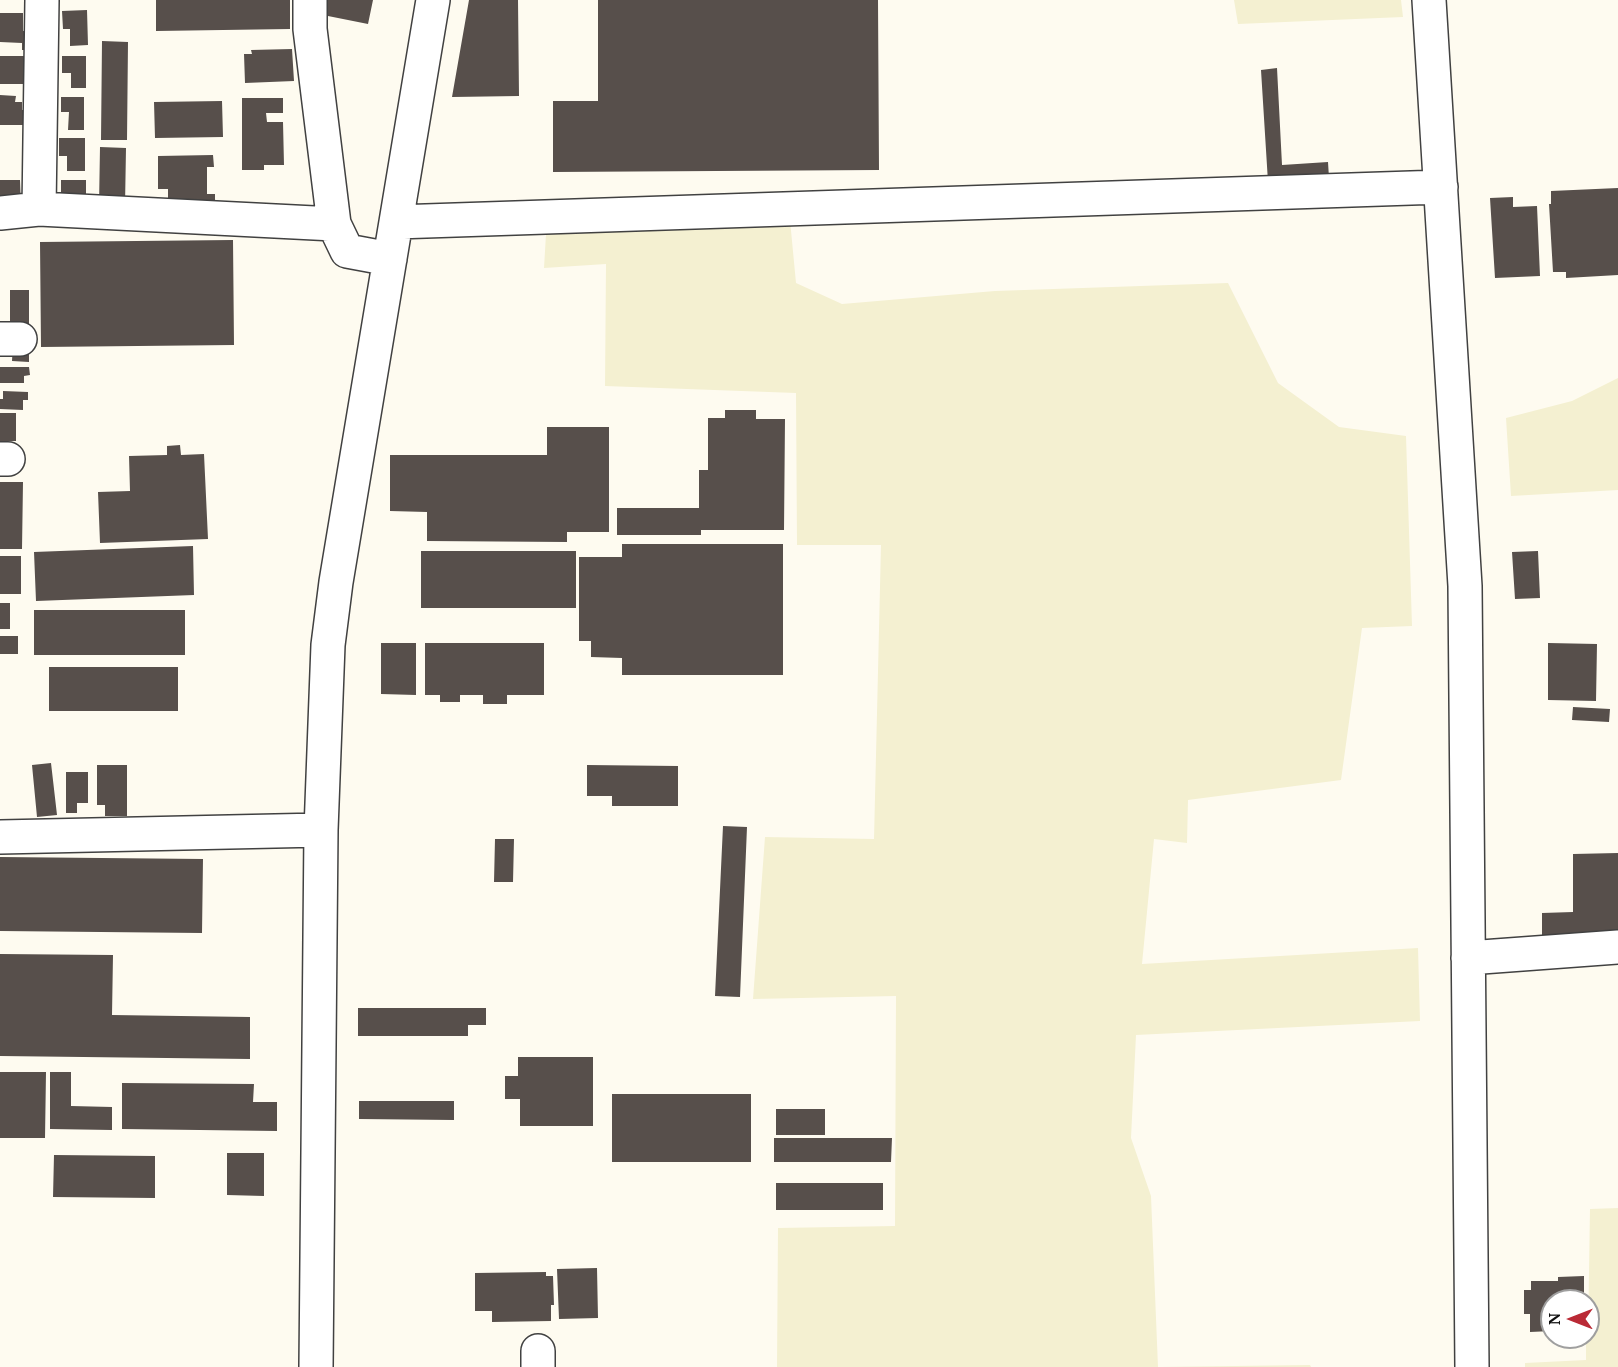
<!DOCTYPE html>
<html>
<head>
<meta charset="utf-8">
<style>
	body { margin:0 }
	#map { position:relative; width:1618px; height:1367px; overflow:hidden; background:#fefbf0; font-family:"PT Serif",serif }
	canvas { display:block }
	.north { position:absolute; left:1540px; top:1289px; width:60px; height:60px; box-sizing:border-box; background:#fff; border:2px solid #9f9f9f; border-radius:50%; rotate:270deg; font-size:16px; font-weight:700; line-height:24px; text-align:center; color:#0e0e0e }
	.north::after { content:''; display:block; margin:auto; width:21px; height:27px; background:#ba2a36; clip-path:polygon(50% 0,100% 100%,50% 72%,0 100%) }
</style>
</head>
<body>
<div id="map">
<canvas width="1618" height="1367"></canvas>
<div class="north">N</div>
</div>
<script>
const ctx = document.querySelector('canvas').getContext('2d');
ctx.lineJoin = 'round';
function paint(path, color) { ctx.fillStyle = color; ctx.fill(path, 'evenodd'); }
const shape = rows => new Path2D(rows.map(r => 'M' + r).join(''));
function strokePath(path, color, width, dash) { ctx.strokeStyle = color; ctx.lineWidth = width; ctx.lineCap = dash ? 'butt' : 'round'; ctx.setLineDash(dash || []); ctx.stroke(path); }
const farmland = shape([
	[1234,0,1401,0,1403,17,1238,24],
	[790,220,796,283,842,304,995,291,1228,283,1278,383,1339,427,1406,436,1412,626,1362,628,1341,780,1188,800,1187,843,1154,839,1142,964,1418,948,1420,1021,1136,1035,1131,1138,1151,1196,1158,1367,1310,1365,1311,1367,777,1367,778,1228,895,1226,896,996,753,999,765,837,874,839,881,545,797,545,796,393,605,386,606,264,544,268,546,234],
	[1618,378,1618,490,1511,496,1506,418,1572,401],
	[1618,1208,1618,1367,1525,1367,1525,1363,1586,1360,1586,1337,1588,1337,1590,1209]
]);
const building = shape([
	[156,0,290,0,290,29,156,31],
	[320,0,373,0,368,24,318,14],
	[469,0,518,0,519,96,452,97],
	[598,0,878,0,879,170,553,172,553,101,598,101],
	[87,10,88,45,70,46,70,29,63,29,62,11],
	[0,13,23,13,23,31,27,31,27,50,22,50,22,43,0,42],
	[102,41,128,42,127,140,101,140],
	[292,49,294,81,245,83,244,54,252,54,251,50],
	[0,56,25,56,25,84,0,84],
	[62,56,86,56,86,88,71,88,71,73,62,73],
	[1277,68,1282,165,1328,162,1329,178,1268,182,1261,70],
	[0,95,16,96,15,102,22,102,22,110,25,110,25,125,0,125],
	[61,97,84,97,84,130,68,130,69,112,61,112],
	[242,98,283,98,283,113,266,113,267,122,283,122,284,165,264,165,264,170,242,170],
	[222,101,223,137,155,138,154,102],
	[59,138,85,138,85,171,67,171,67,156,59,156],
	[100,147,126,148,125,206,99,206],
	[213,155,214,167,207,167,207,194,215,194,215,201,168,203,168,189,158,189,158,156],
	[0,180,20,180,21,207,0,207],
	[61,180,86,180,86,207,69,207,69,193,61,193],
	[1618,188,1618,275,1566,278,1566,272,1553,272,1549,204,1551,204,1551,191],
	[1513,197,1513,207,1537,206,1540,276,1495,278,1490,198],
	[233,240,234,345,41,347,40,242],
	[10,290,29,290,29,324,10,324],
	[13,343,29,344,29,362,12,361],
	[0,367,29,367,30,375,24,376,24,383,0,383],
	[3,391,28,392,28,400,23,400,23,410,0,409,0,399,3,399],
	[725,410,756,410,756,419,785,419,784,530,701,530,701,535,617,535,617,508,699,508,699,470,708,470,708,418,725,418],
	[0,413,16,413,16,441,0,441],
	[547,427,609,427,609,532,567,532,567,542,427,541,427,512,390,511,390,455,547,455],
	[180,445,181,455,204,454,208,539,100,543,98,492,130,491,129,456,167,455,167,446],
	[0,482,23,482,22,549,0,549],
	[622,544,783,544,783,675,622,675,622,658,591,657,591,641,579,641,579,557,622,557],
	[193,546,194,595,36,601,34,552],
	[421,551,576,551,576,608,421,608],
	[1538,551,1540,598,1515,599,1512,552],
	[0,556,21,556,21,594,0,594],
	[0,603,10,603,10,629,0,629],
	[34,610,185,610,185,655,34,655],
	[0,636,18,636,18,654,0,654],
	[381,643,416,643,416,695,381,694],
	[425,643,544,643,544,695,507,695,507,704,483,704,483,695,460,695,460,702,440,702,440,695,425,695],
	[1548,643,1597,644,1596,701,1548,700],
	[49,667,178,667,178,711,49,711],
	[1573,707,1610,709,1609,722,1572,720],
	[51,763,57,815,37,817,32,765],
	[97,765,127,765,127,816,105,816,105,805,97,805],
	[587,765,678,766,678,806,612,806,612,796,587,796],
	[66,772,88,772,88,803,77,803,77,813,66,813],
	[723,826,747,827,740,997,715,996],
	[495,839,514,839,513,882,494,882],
	[1618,853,1618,934,1542,941,1542,913,1573,912,1573,854],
	[0,857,203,859,202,933,0,931],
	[0,954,113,955,112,1015,250,1017,250,1059,0,1056],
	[358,1008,486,1008,486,1025,468,1025,468,1036,358,1036],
	[518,1057,593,1057,593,1126,520,1126,520,1099,505,1099,505,1076,518,1076],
	[0,1072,46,1072,45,1138,0,1138],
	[50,1072,71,1072,71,1106,112,1107,112,1130,50,1129],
	[122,1083,254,1084,253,1102,277,1102,277,1131,122,1129],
	[612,1094,751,1094,751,1162,612,1162],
	[359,1101,454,1101,454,1120,359,1119],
	[776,1109,825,1109,825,1135,776,1135],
	[774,1138,892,1138,891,1162,774,1162],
	[227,1153,264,1153,264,1196,227,1195],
	[54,1155,155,1156,155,1198,53,1197],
	[776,1183,883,1183,883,1210,776,1210],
	[597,1268,598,1318,559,1319,557,1269],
	[546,1272,546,1276,553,1276,554,1305,551,1305,551,1321,492,1322,492,1311,475,1311,475,1273],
	[1584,1276,1584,1301,1552,1301,1552,1331,1530,1332,1530,1314,1524,1314,1524,1290,1531,1290,1531,1281,1558,1281,1558,1277]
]);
const minor = shape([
	[310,0,310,29,334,224,347,251,390,259],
	[1429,0,1465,586,1472,1367],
	[39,209,42,0],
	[0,213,39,209,334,224],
	[396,222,1441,187],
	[0,339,20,339],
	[0,459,8,459],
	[0,837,321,830],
	[1468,958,1618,947],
	[538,1351,538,1367],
	[316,1367,321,830,328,645,336,582,433,0]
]);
paint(farmland, '#f4f0d1');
paint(building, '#574f4b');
strokePath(minor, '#414141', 36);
strokePath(minor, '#fff', 33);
</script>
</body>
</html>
